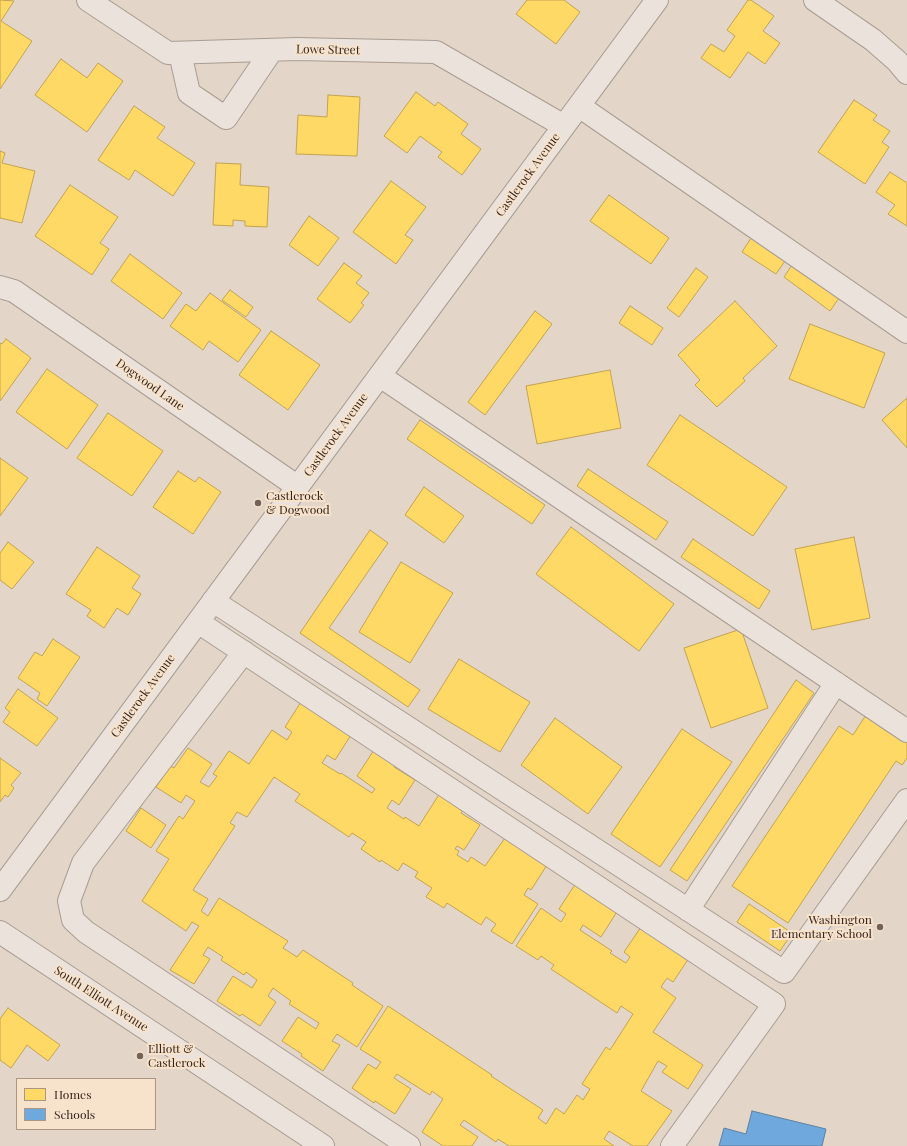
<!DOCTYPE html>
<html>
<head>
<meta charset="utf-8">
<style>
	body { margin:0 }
	#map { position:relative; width:907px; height:1146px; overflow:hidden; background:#e3d6c8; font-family:"Playfair Display",serif }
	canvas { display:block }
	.legend { position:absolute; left:16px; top:1078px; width:140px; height:52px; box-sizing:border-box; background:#f7e3cc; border:1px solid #aa9685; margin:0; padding:5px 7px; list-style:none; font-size:12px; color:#36231b }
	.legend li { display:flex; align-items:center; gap:8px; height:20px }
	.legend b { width:20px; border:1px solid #aa9685 }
</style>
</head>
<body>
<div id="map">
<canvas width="907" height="1146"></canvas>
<ul class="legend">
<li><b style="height:11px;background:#ffd966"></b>Homes</li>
<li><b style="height:11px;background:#6fa8dc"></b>Schools</li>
</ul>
</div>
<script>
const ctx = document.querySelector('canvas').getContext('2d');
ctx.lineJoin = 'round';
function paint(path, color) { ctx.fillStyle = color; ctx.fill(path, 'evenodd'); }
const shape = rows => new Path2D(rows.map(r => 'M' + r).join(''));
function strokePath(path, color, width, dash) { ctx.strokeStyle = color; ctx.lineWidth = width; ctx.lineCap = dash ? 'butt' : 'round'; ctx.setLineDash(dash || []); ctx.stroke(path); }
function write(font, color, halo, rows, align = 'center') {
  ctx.font = font + ' "Playfair Display",serif'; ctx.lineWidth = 4; ctx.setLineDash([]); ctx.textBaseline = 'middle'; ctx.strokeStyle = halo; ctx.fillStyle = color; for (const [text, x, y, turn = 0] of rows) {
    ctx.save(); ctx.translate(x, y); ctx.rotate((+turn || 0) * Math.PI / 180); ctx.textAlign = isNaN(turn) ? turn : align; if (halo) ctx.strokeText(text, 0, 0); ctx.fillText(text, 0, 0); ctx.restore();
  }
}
const homes = shape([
	[0,0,14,1,1,21,32,41,0,89,0,0],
	[527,0,564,0,580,12,556,44,516,14,527,0],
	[748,0,751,0,774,16,763,31,780,43,765,64,748,52,730,78,701,58,711,44,724,52,735,36,727,30,748,0],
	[61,59,87,78,98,63,123,81,87,132,35,95,61,59],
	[416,92,435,106,438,102,468,124,461,134,481,149,462,175,438,157,442,152,420,136,407,153,384,136,416,92],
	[328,95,360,97,357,156,296,154,298,115,327,117,328,95],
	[854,100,877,115,873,120,890,131,882,142,889,147,865,184,818,152,854,100],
	[134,106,165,127,157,138,195,163,173,196,135,170,129,180,98,160,134,106],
	[0,151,5,153,2,163,35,171,22,223,0,218,0,151],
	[216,163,241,164,240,185,269,187,267,227,245,226,245,221,233,220,233,226,213,225,216,163],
	[890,172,907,183,907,226,888,214,895,205,876,192,890,172],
	[391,181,426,207,405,235,413,240,396,264,353,232,391,181],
	[70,185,118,217,100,243,109,249,92,275,35,236,70,185],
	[609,195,669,238,651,264,590,221,609,195],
	[309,216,339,238,318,266,289,245,309,216],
	[753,235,787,258,776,274,742,252,753,235],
	[130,254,182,293,163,319,111,281,130,254],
	[794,262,841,295,830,311,784,277,794,262],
	[344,263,362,276,356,283,369,293,361,303,364,305,350,323,317,299,344,263],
	[696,268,708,277,679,317,667,308,696,268],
	[230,290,253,307,246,317,222,300,230,290],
	[210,293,261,330,238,362,209,341,203,350,170,326,186,304,196,311,210,293],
	[735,301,777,346,743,378,745,381,717,407,695,385,700,380,678,355,735,301],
	[630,306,663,328,652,345,619,323,630,306],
	[535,311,552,324,485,415,468,402,535,311],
	[810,324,885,353,864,408,789,379,810,324],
	[271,331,320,365,288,410,239,375,271,331],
	[6,339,31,358,0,401,0,343,2,344,6,339],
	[47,369,98,405,67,449,16,412,47,369],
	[610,370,621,428,537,444,526,386,610,370],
	[907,398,907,448,882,420,907,398],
	[108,413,163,451,132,496,77,458,108,413],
	[680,415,787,487,753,536,647,465,680,415],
	[420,420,545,505,532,524,407,439,420,420],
	[0,458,28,478,0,516,0,458],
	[588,469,668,522,656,540,577,486,588,469],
	[178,471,195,482,199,477,221,492,193,534,153,507,178,471],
	[424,487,464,516,444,543,405,515,424,487],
	[571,527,674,604,639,651,536,574,571,527],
	[370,530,388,543,329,628,420,690,408,707,300,633,370,530],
	[854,537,870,618,812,630,795,549,854,537],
	[693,539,770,591,759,609,681,557,693,539],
	[8,542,34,562,12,589,0,580,0,553,8,542],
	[97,547,140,576,132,588,141,594,128,615,117,608,104,628,87,616,91,610,66,594,97,547],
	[401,562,453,593,410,663,359,632,401,562],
	[741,629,768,708,711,728,684,648,741,629],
	[53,639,80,657,47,706,37,699,40,693,18,678,35,652,42,656,53,639],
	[459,659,530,702,500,752,428,709,459,659],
	[796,680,814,693,687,881,670,870,796,680],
	[18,689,58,718,37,746,3,722,10,712,5,708,18,689],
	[301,702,351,735,335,760,327,755,322,763,340,774,341,773,372,793,375,789,357,776,374,750,395,764,394,767,415,780,399,805,392,800,387,808,404,819,405,817,419,826,440,793,464,809,461,813,480,825,464,850,457,846,455,849,459,851,457,855,468,862,471,857,485,866,505,838,547,865,531,890,528,888,524,895,538,904,512,944,491,931,496,924,486,917,481,925,447,903,444,908,426,897,432,888,415,877,418,872,403,863,398,871,381,860,380,862,361,849,366,842,352,833,349,837,295,801,300,794,274,777,247,817,237,812,230,823,235,826,193,890,208,899,201,911,208,916,219,898,288,941,283,948,297,957,303,950,353,983,352,985,383,1006,357,1047,337,1034,332,1041,340,1045,323,1071,301,1056,302,1054,282,1041,298,1017,316,1029,319,1023,289,1004,291,1001,273,988,268,996,276,1002,260,1026,242,1014,240,1016,217,1001,233,976,252,988,257,980,246,972,244,975,221,960,223,957,208,947,203,955,210,959,194,984,170,970,199,926,192,922,186,931,142,901,169,859,156,851,179,816,183,819,195,801,186,795,181,803,156,787,170,766,174,768,188,748,212,764,200,782,209,787,217,776,213,774,229,751,249,764,272,730,287,740,292,732,285,727,301,702],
	[866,715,907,742,907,758,902,765,896,761,788,923,732,886,839,726,853,735,866,715],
	[555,718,622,767,588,814,521,765,555,718],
	[682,729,732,762,660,867,611,834,682,729],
	[0,758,21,773,11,785,14,788,8,797,5,795,0,802,0,758],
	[141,808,166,825,151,848,126,831,141,808],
	[576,883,618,910,601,937,583,925,580,930,612,951,610,953,626,963,630,957,624,952,641,927,689,958,673,982,667,978,661,987,676,998,653,1032,703,1065,688,1089,662,1072,667,1066,658,1061,641,1091,672,1111,647,1146,633,1146,609,1131,604,1139,614,1146,509,1146,498,1139,496,1142,464,1120,460,1125,478,1137,472,1146,443,1146,422,1132,443,1099,432,1091,430,1095,397,1074,394,1078,411,1089,395,1114,375,1101,374,1103,352,1088,368,1064,376,1069,381,1062,360,1049,388,1006,492,1075,491,1076,543,1110,538,1118,546,1124,556,1108,564,1114,577,1095,583,1100,590,1089,582,1084,606,1047,610,1050,633,1014,621,1006,617,1013,551,969,554,965,541,956,538,960,516,946,541,908,561,922,566,914,559,909,576,883],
	[749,904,792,933,780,951,737,922,749,904],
	[8,1008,60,1045,48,1061,27,1045,11,1068,0,1060,0,1019,8,1008]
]);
const schools = shape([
	[752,1111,826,1129,822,1146,719,1146,724,1128,746,1134,752,1111]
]);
const minor = shape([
	[88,0,168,53,297,49,436,52,564,126],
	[815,0,873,40,897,61,907,73],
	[180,53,189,93,226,118,272,50],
	[579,106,907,332],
	[0,287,14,291,298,487],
	[380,376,907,731],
	[213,601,784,972,907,800],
	[198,622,774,1004,672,1146],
	[244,652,83,863,69,901,73,920,86,932,409,1146],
	[0,890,657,0],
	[688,910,836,683],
	[0,932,323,1146]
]);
const markers = [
	[258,503,4,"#736258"],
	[880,927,4,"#736258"],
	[140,1056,4,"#736258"]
];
const streetNames = [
	["Lowe Street",328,50,1],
	["Castlerock Avenue",528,175,-54],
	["Dogwood Lane",150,385,35],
	["Castlerock Avenue",336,435,-54],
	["Castlerock Avenue",143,696,-54],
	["South Elliott Avenue",101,999,33]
];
const poiNames = [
	["Castlerock",266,496],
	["& Dogwood",266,510],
	["Washington",872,920,"right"],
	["Elementary School",872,934,"right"],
	["Elliott &",148,1049],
	["Castlerock",148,1063]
];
paint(homes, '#ffd966');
strokePath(homes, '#c3a250', 1);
paint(schools, '#6fa8dc');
strokePath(schools, '#5e80a2', 1);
strokePath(minor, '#a89c92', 24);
strokePath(minor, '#ebe3db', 22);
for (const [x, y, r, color] of markers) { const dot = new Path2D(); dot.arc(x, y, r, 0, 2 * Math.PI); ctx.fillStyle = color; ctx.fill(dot); strokePath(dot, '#f7e3cc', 1.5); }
write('12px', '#36231b', '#f7e3cc', streetNames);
write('12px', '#36231b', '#f7e3cc', poiNames, 'left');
</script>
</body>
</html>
